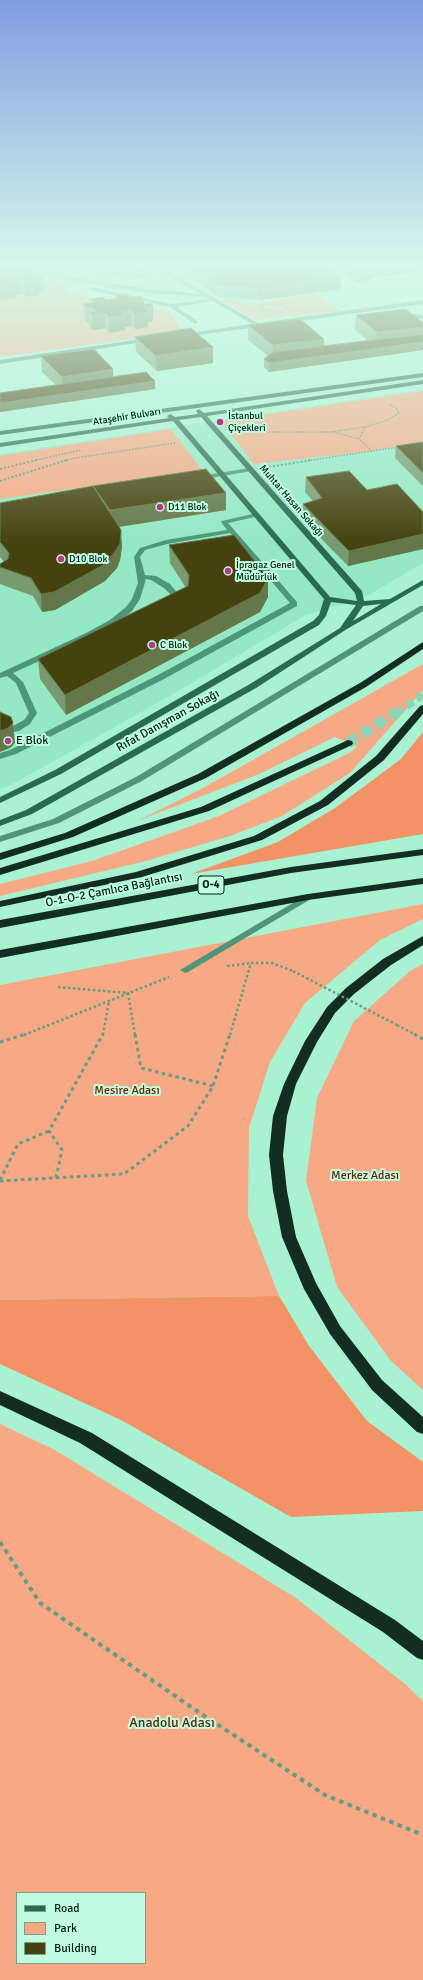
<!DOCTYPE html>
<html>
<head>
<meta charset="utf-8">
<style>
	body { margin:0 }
	#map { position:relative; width:423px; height:1980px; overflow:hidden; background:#a8f2d1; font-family:Signika,sans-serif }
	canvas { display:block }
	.legend { position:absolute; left:16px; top:1892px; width:130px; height:72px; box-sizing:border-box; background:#c1fce1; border:1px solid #74a48f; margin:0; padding:5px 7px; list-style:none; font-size:12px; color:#012014 }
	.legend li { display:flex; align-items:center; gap:8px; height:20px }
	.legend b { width:20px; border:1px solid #74a48f }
</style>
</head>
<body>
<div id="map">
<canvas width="423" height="1980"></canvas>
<ul class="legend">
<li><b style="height:5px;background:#296a51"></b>Road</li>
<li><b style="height:11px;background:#f7a985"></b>Park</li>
<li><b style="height:11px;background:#46420f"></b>Building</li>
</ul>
</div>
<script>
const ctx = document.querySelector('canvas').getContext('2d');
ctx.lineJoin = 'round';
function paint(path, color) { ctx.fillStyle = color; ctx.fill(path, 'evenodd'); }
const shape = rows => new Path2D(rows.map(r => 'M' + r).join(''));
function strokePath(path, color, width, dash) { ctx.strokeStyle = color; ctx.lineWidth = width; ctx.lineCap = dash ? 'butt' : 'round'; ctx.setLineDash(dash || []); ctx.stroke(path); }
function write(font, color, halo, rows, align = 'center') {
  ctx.font = font + ' Signika,sans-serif'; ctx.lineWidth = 4; ctx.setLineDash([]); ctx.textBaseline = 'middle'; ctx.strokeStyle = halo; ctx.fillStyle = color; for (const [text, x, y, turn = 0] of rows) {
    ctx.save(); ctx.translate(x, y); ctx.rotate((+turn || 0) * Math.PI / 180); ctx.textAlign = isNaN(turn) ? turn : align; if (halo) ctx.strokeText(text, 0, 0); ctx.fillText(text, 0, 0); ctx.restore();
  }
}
const built = shape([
	[70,265,316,265,351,290,250,303,217,299,182,302,8,271],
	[423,389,423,563,365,597,306,615,163,700,11,785,0,789,0,454]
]);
const green = shape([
	[0,273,9,273,60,282,71,294,169,311,184,332,0,357],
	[317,294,340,311,256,320,217,299,250,303],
	[423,391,423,441,372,451,254,464,221,421],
	[171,429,202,470,0,499,0,456],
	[423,664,423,690,350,773,282,816,230,836,146,861,0,896,0,884,92,861,219,816,349,753,357,747,335,737,259,774,137,821,203,788],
	[423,904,423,919,380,940,305,1003,270,1062,249,1128,248,1216,279,1296,0,1300,0,985],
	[423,964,423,1390,391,1361,337,1287,306,1181,317,1098,354,1021,410,971],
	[0,1424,55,1450,296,1598,405,1684,423,1701,423,1980,0,1980],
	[17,1893,145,1893,145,1963,17,1963]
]);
const forest = shape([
	[423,732,423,834,191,874,278,842,335,808,401,759],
	[279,1296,309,1346,367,1421,423,1462,423,1511,291,1517,123,1421,0,1364,0,1300]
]);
const highwayTunnelFar1 = shape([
	[396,713,423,695]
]);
const highwayTunnel = shape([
	[348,743,397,712]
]);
const pathFar4 = shape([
	[268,304,283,305,287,309,275,312,262,309,262,306,268,304],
	[365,427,359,439,372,451],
	[239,432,331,432,365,427,388,420,399,413,396,408,389,404],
	[333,432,359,439],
	[32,461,81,450],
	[64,461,75,458,175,443],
	[305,461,399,447]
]);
const pathFar3 = shape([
	[269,467,312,460],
	[0,469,37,460],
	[0,481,67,460]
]);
const pathFar2 = shape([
	[227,966,251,963],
	[58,987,128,993,135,1035],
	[397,1025,416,1035],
	[24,1035,169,977],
	[103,1035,109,1001],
	[230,1035,251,963,272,963,293,971]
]);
const pathFar1 = shape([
	[135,1034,141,1068,213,1086],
	[414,1034,423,1039],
	[0,1042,26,1034],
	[56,1178,62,1150,49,1131,103,1034],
	[0,1180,18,1144,49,1131],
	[0,1181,124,1174,188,1126,213,1086,230,1034]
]);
const path = shape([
	[0,1542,40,1603,197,1711,325,1795,423,1835]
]);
const lane = shape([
	[91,287,172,304,215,298,218,300,177,307,197,321,197,323,195,324,170,307,89,290,91,287],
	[250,468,252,469,252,471,199,480,196,478,199,476,250,468],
	[257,513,259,514,259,516,228,523,297,602,297,606,164,679,16,754,0,759,0,753,10,750,158,675,290,603,230,533,167,544,145,550,140,557,145,575,156,576,170,584,180,596,176,606,169,604,172,596,164,588,151,580,146,579,140,599,132,611,116,624,92,637,13,673,23,682,37,713,30,724,19,731,8,733,4,731,24,720,29,713,16,683,7,676,0,678,0,673,86,633,110,620,126,607,132,599,138,583,134,557,140,548,166,540,227,530,221,522,222,521,257,513],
	[420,606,423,606,423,611,142,781,59,823,0,842,0,836,53,819,136,777,420,606],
	[308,894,313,897,311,899,188,972,185,973,180,970,308,894]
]);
const street = shape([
	[151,265,157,265,258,323,423,300,423,304,184,337,182,336,182,334,252,324,206,297,149,293,0,268,0,266,149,289,200,294,151,265],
	[401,313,423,315,423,319,399,316,399,314,401,313],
	[148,338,151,340,150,341,0,364,0,360,148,338]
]);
const secondary = shape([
	[423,373,423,377,0,435,0,431,423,373],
	[423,380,423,384,207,416,362,591,364,601,390,599,423,580,423,585,347,629,256,688,32,814,0,826,0,820,26,810,250,684,340,628,356,605,331,602,326,616,319,625,61,774,0,803,0,797,55,770,313,621,319,615,324,599,173,421,0,447,0,443,169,418,167,416,170,414,175,417,198,414,196,411,199,409,204,413,423,380],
	[201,417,355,593,357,601,330,597,179,420,201,417],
	[381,604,353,621,363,606,381,604]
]);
const highway = shape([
	[423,642,423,649,366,687,206,778,73,837,0,860,0,853,65,833,198,774,360,683,423,642],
	[423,705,423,714,384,760,328,805,262,840,142,877,0,907,0,901,136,872,254,836,320,801,376,756,420,706,423,705],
	[348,740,352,741,353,743,352,745,209,811,0,875,0,868,201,807,348,740],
	[423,849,423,855,291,873,0,928,0,920,291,867,423,849],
	[423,878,423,884,308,900,0,958,0,950,308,894,423,878],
	[423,936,423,945,391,965,354,994,335,1013,317,1042,296,1084,287,1116,283,1155,287,1191,296,1237,316,1283,340,1326,382,1380,423,1417,423,1434,417,1432,372,1390,330,1334,304,1289,282,1237,273,1191,269,1155,273,1116,284,1084,305,1041,327,1007,346,988,383,959,423,936],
	[0,1391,92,1433,395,1620,423,1641,423,1660,417,1658,383,1632,80,1443,0,1405,0,1391]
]);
const pathBridge = shape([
	[293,971,397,1025]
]);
const wall = shape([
	[9,265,24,267,36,273,43,275,44,290,38,291,39,295,26,297,23,294,16,295,16,298,1,300,0,299,0,268,9,268],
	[90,265,148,265,149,271,148,274,137,279,90,272],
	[172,265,326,265,341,277,341,289,259,300,219,297],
	[333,265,423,265,370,278,370,280,357,282],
	[115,295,144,299,144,303,153,321,148,322,148,327,135,329,132,326,125,327,125,330,109,333,105,328,93,330,90,327,89,322,87,323,84,319,83,304,91,303,91,299,106,300,115,299],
	[356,315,423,323,423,350,269,372,264,367,264,359,268,356,248,340,248,325,324,339,324,346,368,341,355,330],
	[135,337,213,363,157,371,136,352],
	[41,356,114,377,155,381,155,389,0,412,0,393,56,385,42,372],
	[423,442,423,486,395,458,396,446],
	[306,477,367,490,423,512,423,549,348,566,302,519,303,504,313,501,305,492],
	[93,486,226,510,119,527,122,547,120,560,117,568,105,581,55,610,42,612,33,596,0,584,0,564,4,562,0,557,0,503],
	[169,545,268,597,260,612,66,715,40,679,38,659,186,588,170,563]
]);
const shadedWall = shape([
	[137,265,148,265,148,274,137,279],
	[368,265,423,265,423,271,370,278,370,280,357,282,358,267],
	[36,268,36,276,43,275,44,290,38,291,39,295,26,297,25,282,32,269],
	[341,277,341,289,259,300,259,288],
	[22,279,23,294,16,295,16,298,1,300,0,285,12,280],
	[140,299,144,299,144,307,153,306,153,321,148,322,148,327,135,329,134,314],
	[91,307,92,314,89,312,89,322,87,323,87,308],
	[131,310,132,326,125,327,125,330,109,333,109,317,121,312],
	[105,313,105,328,93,330,92,315],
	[423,327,423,342,376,348,377,332],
	[324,339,323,354,273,361,273,345],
	[423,342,423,350,269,372,269,363],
	[213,347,213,363,157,371,156,356],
	[113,369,114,386,63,393,62,377],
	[155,381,155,389,0,412,0,403],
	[226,493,226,510,111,528,110,510],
	[121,530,122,547,120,560,117,568,105,581,55,610,42,612,41,594],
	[423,534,423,549,348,566,349,551],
	[268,578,268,597,260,612,66,715,65,695],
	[13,723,15,743,10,748,0,752,0,731]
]);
const building = shape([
	[9,265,22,265,24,267,34,266,36,268,32,269,36,273,41,273,43,275,33,276,38,280,25,282,22,279,12,280,15,283,0,285,0,268,11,268,9,265],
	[189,265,326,265,341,277,259,288,219,285,189,265],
	[355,265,371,265,358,267,355,265],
	[127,294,131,298,141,296,144,299,140,299,145,304,150,303,153,306,143,307,148,312,134,314,131,310,121,312,124,315,109,317,105,313,92,315,89,312,96,311,91,307,87,308,83,304,95,302,91,299,103,297,106,300,118,298,115,295,127,294],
	[406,309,423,323,423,327,377,332,356,315,406,309],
	[300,319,324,339,273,345,248,325,300,319],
	[191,328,213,347,156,356,135,337,191,328],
	[423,334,423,342,269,363,264,359,273,352,423,334],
	[94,349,113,369,62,377,41,356,94,349],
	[146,372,155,381,0,403,0,393,146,372],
	[423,442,423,473,396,446,423,442],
	[206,469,226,493,110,510,93,486,206,469],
	[349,471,367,490,397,484,423,512,423,534,349,551,303,504,322,498,306,477,349,471],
	[93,486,121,530,120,543,116,550,105,564,54,592,41,594,31,578,0,567,0,564,8,559,9,553,0,542,0,503,93,486],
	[234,535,268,578,260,593,65,695,38,659,188,586,189,575,169,545,234,535],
	[0,712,11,717,13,723,8,728,0,731,0,712]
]);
const markers = [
	[220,422,4,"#b73a8a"],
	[160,507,4,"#b73a8a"],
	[61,559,4,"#b73a8a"],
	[228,571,4,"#b73a8a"],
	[152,645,4,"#b73a8a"],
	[8,741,4,"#b73a8a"]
];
const farPoinames = [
	["İstanbul",228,416],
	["Çiçekleri",228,428],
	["D11 Blok",168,507],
	["D10 Blok",69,559],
	["İpragaz Genel",236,565],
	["Müdürlük",236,577],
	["C Blok",160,645]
];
const farStreetnames = [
	["Ataşehir Bulvarı",127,417,-9],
	["Muhtar Hasan Sokağı",291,501,49]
];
const shields = [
	[211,885,26]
];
const shieldNames = [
	["O-4",211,885]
];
const streetNames = [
	["Rıfat Danışman Sokağı",168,721,-29],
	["O-1-O-2 Çamlıca Bağlantısı",114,890,-11]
];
const poiNames = [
	["E Blok",16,741]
];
const parkNames = [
	["Mesire Adası",127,1091],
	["Merkez Adası",365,1176]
];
const nearParknames = [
	["Anadolu Adası",172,1723]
];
paint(built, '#95e8c4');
paint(green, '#f7a985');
paint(forest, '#f29265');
strokePath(highwayTunnelFar1, '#8fd2b5', 8, [8, 4.5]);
strokePath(highwayTunnel, '#8fd2b5', 11, [11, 5.5]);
strokePath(pathFar4, '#649c84', 1.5, [1.5, 1.5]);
strokePath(pathFar3, '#649c84', 2, [2, 2]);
strokePath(pathFar2, '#649c84', 2.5, [2.5, 2.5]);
strokePath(pathFar1, '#649c84', 3, [3.5, 3.5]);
strokePath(path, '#649c84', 4, [4.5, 4.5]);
paint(lane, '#4e9679');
paint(street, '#4e9679');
paint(secondary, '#296a51');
paint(highway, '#132d22');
strokePath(pathBridge, '#649c84', 2.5, [2.5, 2.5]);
paint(wall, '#779a70');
paint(shadedWall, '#637749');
paint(building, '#46420f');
strokePath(building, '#637749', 1);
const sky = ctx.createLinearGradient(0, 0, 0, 543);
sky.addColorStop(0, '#809ee2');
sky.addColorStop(0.49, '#d8f9ea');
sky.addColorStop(1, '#d8f9ea00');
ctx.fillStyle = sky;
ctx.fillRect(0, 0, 423, 543);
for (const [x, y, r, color] of markers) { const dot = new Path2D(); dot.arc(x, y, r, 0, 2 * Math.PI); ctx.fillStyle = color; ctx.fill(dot); strokePath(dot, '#c1fce1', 1.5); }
write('10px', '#012014', '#c1fce1', farPoinames, 'left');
write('10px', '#012014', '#c1fce1', farStreetnames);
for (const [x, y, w] of shields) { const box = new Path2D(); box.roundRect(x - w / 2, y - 9, w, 18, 3); ctx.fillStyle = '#c1fce1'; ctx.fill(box); strokePath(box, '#012014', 1); }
write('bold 11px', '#012014', null, shieldNames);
write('12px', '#012014', '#c1fce1', streetNames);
write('12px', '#012014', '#c1fce1', poiNames, 'left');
write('12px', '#622604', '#c1fce1', parkNames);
write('14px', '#622604', '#c1fce1', nearParknames);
</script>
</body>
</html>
